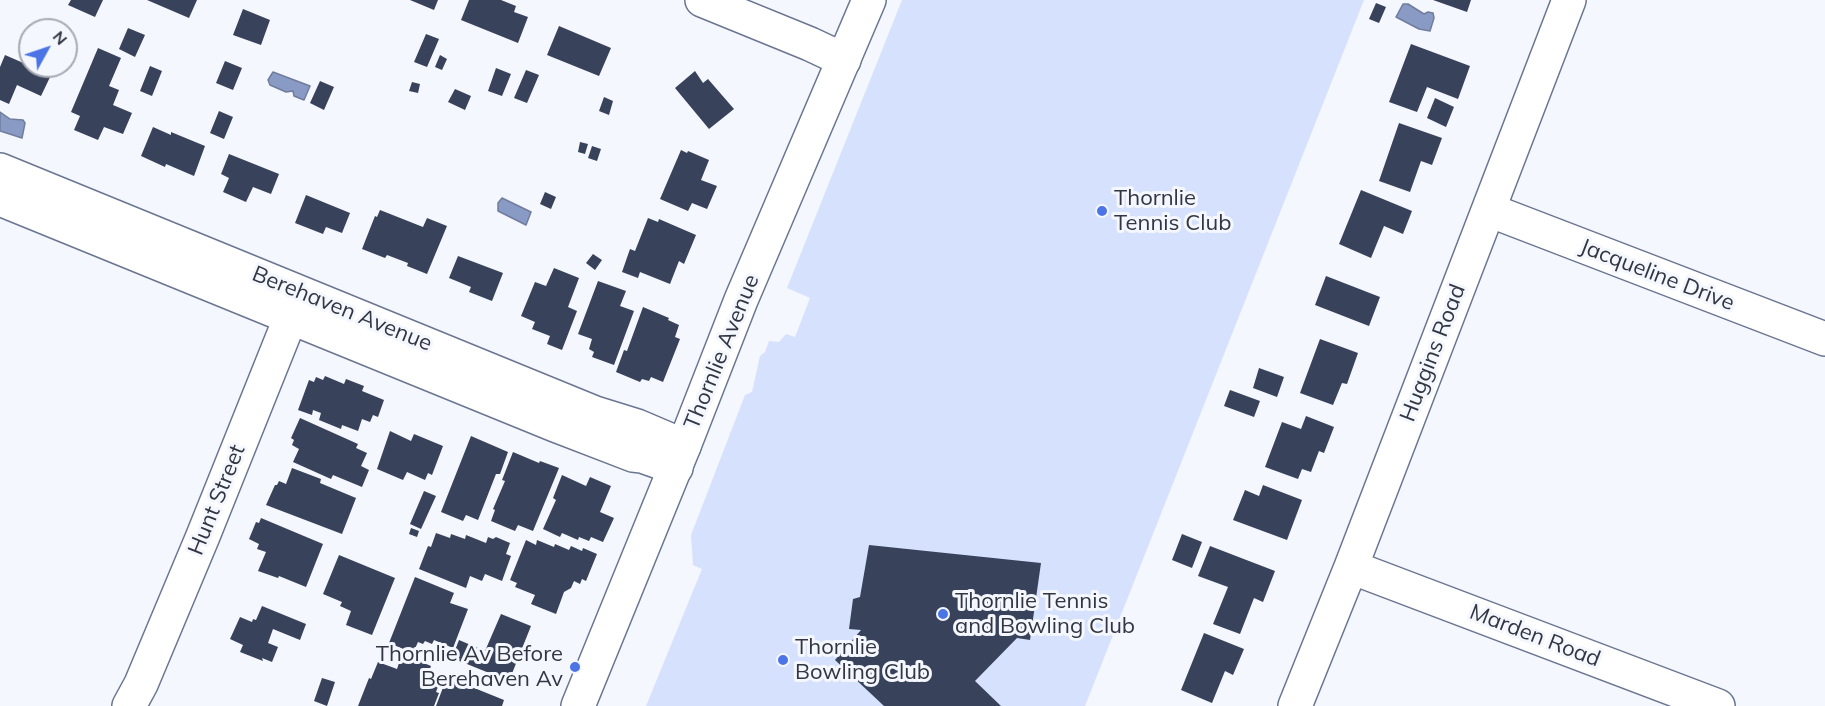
<!DOCTYPE html>
<html>
<head>
<meta charset="utf-8">
<style>
	body { margin:0 }
	#map { position:relative; width:1825px; height:706px; overflow:hidden; background:#f4f7fd; font-family:Mulish,sans-serif }
	canvas { display:block }
	.north { position:absolute; left:18px; top:18px; width:60px; height:60px; box-sizing:border-box; background:#f4f7fd; border:2px solid #a6aab2; border-radius:50%; rotate:50deg; font-size:16px; font-weight:700; line-height:24px; text-align:center; color:#313642 }
	.north::after { content:''; display:block; margin:auto; width:21px; height:27px; background:#4b74e7; clip-path:polygon(50% 0,100% 100%,50% 72%,0 100%) }
</style>
</head>
<body>
<div id="map">
<canvas width="1825" height="706"></canvas>
<div class="north">N</div>
</div>
<script>
const ctx = document.querySelector('canvas').getContext('2d');
ctx.lineJoin = 'round';
function paint(path, color) { ctx.fillStyle = color; ctx.fill(path, 'evenodd'); }
const shape = rows => new Path2D(rows.map(r => 'M' + r).join(''));
function strokePath(path, color, width, dash) { ctx.strokeStyle = color; ctx.lineWidth = width; ctx.lineCap = dash ? 'butt' : 'round'; ctx.setLineDash(dash || []); ctx.stroke(path); }
function write(font, color, halo, rows, align = 'center') {
  ctx.font = font + ' Mulish,sans-serif'; ctx.lineWidth = 6; ctx.setLineDash([]); ctx.textBaseline = 'middle'; ctx.strokeStyle = halo; ctx.fillStyle = color; for (const [text, x, y, turn = 0] of rows) {
    ctx.save(); ctx.translate(x, y); ctx.rotate((+turn || 0) * Math.PI / 180); ctx.textAlign = isNaN(turn) ? turn : align; if (halo) ctx.strokeText(text, 0, 0); ctx.fillText(text, 0, 0); ctx.restore();
  }
}
const green = shape([
	[902,0,1364,0,1085,706,646,706,702,569,693,565,691,535,745,395,752,392,760,356,765,352,769,341,779,342,786,334,795,337,810,298,787,288]
]);
const water = shape([
	[1403,4,1408,4,1424,14,1428,12,1433,13,1434,18,1430,31,1419,29,1396,17,1403,4],
	[273,72,310,86,304,100,294,96,293,91,286,92,270,85,268,80,273,72],
	[0,112,10,119,23,120,25,123,22,138,0,131,0,112],
	[502,198,531,212,526,225,498,211,498,203,502,198]
]);
const building = shape([
	[71,0,103,0,95,17,68,5],
	[147,0,197,0,189,18],
	[410,0,438,0,434,10],
	[469,0,501,0,516,6,514,12,528,17,518,43,461,20],
	[1433,0,1471,0,1467,12],
	[1376,3,1386,7,1379,23,1369,19],
	[243,9,270,20,261,45,233,35],
	[559,26,611,48,599,76,547,55],
	[128,28,145,35,135,57,119,49],
	[426,34,439,39,427,67,414,62],
	[1411,44,1470,66,1458,99,1427,87,1417,112,1389,102],
	[98,48,121,58,109,86,119,90,113,105,132,113,123,134,104,127,98,140,74,130,80,116,71,112],
	[5,55,51,75,41,96,17,85,9,104,0,100,0,67],
	[440,55,447,59,442,70,435,67],
	[225,61,242,68,233,90,216,83],
	[150,66,162,71,152,96,140,91],
	[496,68,511,74,502,96,488,91],
	[526,70,539,75,527,103,514,98],
	[695,71,703,83,708,79,734,109,709,129,675,88],
	[320,81,334,87,324,110,310,103],
	[412,82,420,84,418,93,409,91],
	[455,89,471,96,465,110,448,102],
	[604,97,613,101,609,115,599,111],
	[1435,98,1454,107,1446,127,1427,118],
	[219,111,233,117,224,139,210,133],
	[1399,123,1442,138,1432,165,1421,161,1410,192,1379,181],
	[153,127,171,135,171,132,205,146,194,176,166,164,165,167,141,156],
	[580,142,588,144,585,154,578,152],
	[592,146,601,149,597,161,588,158],
	[681,150,687,153,688,151,709,160,701,180,717,186,707,209,692,203,688,211,660,199],
	[229,154,279,174,271,194,253,187,246,202,223,192,229,178,221,174],
	[1361,190,1412,211,1403,234,1384,226,1371,258,1339,244],
	[545,192,556,197,551,209,540,204],
	[306,195,350,213,342,233,326,227,323,234,295,223],
	[380,210,423,227,427,218,447,226,427,274,407,266,408,263,387,255,385,258,362,249,375,216,377,217],
	[648,218,658,222,659,219,696,235,684,264,679,261,670,284,640,272,638,278,622,272,630,249,635,251],
	[593,254,602,260,595,270,586,263],
	[458,256,503,273,492,301,469,292,471,287,449,278],
	[554,268,579,278,568,307,577,311,562,350,547,344,550,336,532,329,535,322,521,316,535,282,546,286],
	[1326,276,1380,297,1369,326,1315,305],
	[598,281,626,291,620,306,634,311,614,365,592,357,594,352,589,349,592,339,578,334],
	[643,307,669,318,668,320,679,325,675,337,680,339,663,382,651,377,649,381,642,379,640,382,616,372,624,350,627,351],
	[1320,339,1358,353,1347,384,1342,383,1333,405,1300,393],
	[1259,368,1284,377,1277,397,1253,388],
	[325,376,344,384,346,379,364,386,362,391,384,400,378,417,373,415,370,422,362,419,358,431,342,425,341,429,319,420,321,413,313,410,312,415,298,410,309,380,314,382,316,377,323,380],
	[1230,390,1260,401,1254,417,1224,406],
	[1306,416,1334,427,1324,453,1319,451,1311,472,1302,469,1298,479,1265,467,1282,422,1301,429],
	[300,418,358,444,356,448,367,453,361,466,369,470,362,487,333,475,331,479,293,462,299,449,292,445,294,440,291,438],
	[390,431,411,441,414,434,443,446,432,475,428,473,425,480,407,472,403,480,377,469],
	[471,436,508,452,500,474,496,474,478,520,466,515,463,521,441,512],
	[513,452,539,463,540,461,559,468,533,531,518,525,515,531,491,521,495,510,493,509,505,481,502,480],
	[292,468,321,479,320,483,356,498,342,534,266,505,275,485,277,485,279,481,286,484],
	[562,475,586,486,590,477,611,486,600,512,614,518,603,542,591,537,589,541,579,537,578,540,562,533,560,537,543,529,556,500,553,498],
	[1263,485,1302,500,1287,540,1233,520,1245,490,1259,496],
	[424,491,436,496,421,529,410,524],
	[261,518,323,544,306,587,279,576,278,578,258,571,266,552,257,549,259,544,249,539,256,522,259,523],
	[411,528,419,531,417,537,409,534],
	[436,533,450,538,451,534,465,539,466,535,486,543,488,537,493,539,496,537,510,543,506,554,511,556,502,581,485,574,482,581,470,576,466,588,419,569,428,546,431,547],
	[1182,534,1202,542,1192,568,1172,560],
	[526,540,536,545,537,540,554,547,555,544,569,550,571,546,582,551,583,548,597,554,586,581,582,579,580,584,574,581,571,588,564,592,556,614,531,604,535,595,515,587,517,583,510,580],
	[869,545,1041,563,1030,640,1017,638,975,681,1001,706,884,706,835,660,861,630,849,629,853,599,860,597],
	[1210,546,1275,571,1263,602,1254,598,1240,634,1213,624,1228,587,1198,576],
	[339,555,395,578,372,635,346,625,351,611,340,606,342,602,323,594],
	[415,577,454,593,450,603,468,609,453,648,434,640,432,644,425,641,423,644,418,642,413,653,389,643],
	[262,606,306,624,300,640,273,629,268,643,278,647,272,662,262,658,263,661,240,652,243,645,230,639,240,617,252,622,253,619,256,620],
	[501,614,531,626,509,681,452,658,459,640,485,651],
	[1204,633,1244,649,1233,675,1225,671,1212,703,1181,690],
	[402,654,431,666,429,671,442,676,436,692,439,693,434,706,358,706,369,678,371,679,378,662,397,669],
	[447,677,504,700,502,706,436,706],
	[322,678,335,682,327,706,314,701]
]);
const minor = shape([
	[702,0,810,44,844,60],
	[0,170,595,413,637,426,684,446],
	[0,199,555,425,633,455,642,456,676,468],
	[1489,210,1825,339],
	[1351,567,1718,706],
	[129,706,141,684,203,536,298,299],
	[1295,706,1351,567,1569,0]
]);
const major = shape([
	[578,706,684,446,741,300,869,0]
]);
const markers = [
	[1102,211,6,"#4b74e7"],
	[943,614,6,"#4b74e7"],
	[783,660,6,"#4b74e7"],
	[575,667,6,"#4b74e7"]
];
const poiNames = [
	["Thornlie",1114,198],
	["Tennis Club",1114,223],
	["Thornlie Tennis",955,601],
	["and Bowling Club",955,626],
	["Thornlie",795,647],
	["Bowling Club",795,672],
	["Thornlie Av Before",563,654,"right"],
	["Berehaven Av",563,679,"right"]
];
const streetNames = [
	["Jacqueline Drive",1657,275,21],
	["Berehaven Avenue",342,309,22],
	["Thornlie Avenue",722,352,-68],
	["Huggins Road",1433,353,-69],
	["Hunt Street",217,500,-68],
	["Marden Road",1535,636,21]
];
paint(green, '#d6e2fd');
paint(water, '#899bc5');
strokePath(water, '#6f7d9e', 1.5);
paint(building, '#38425b');
strokePath(minor, '#6a7691', 36);
strokePath(major, '#6a7691', 36);
strokePath(minor, '#fff', 33);
strokePath(major, '#fff', 33);
for (const [x, y, r, color] of markers) { const dot = new Path2D(); dot.arc(x, y, r, 0, 2 * Math.PI); ctx.fillStyle = color; ctx.fill(dot); strokePath(dot, '#f4f7fd', 2); }
write('22px', '#313642', '#f4f7fd', poiNames, 'left');
write('22px', '#313642', '#f4f7fd', streetNames);
</script>
</body>
</html>
